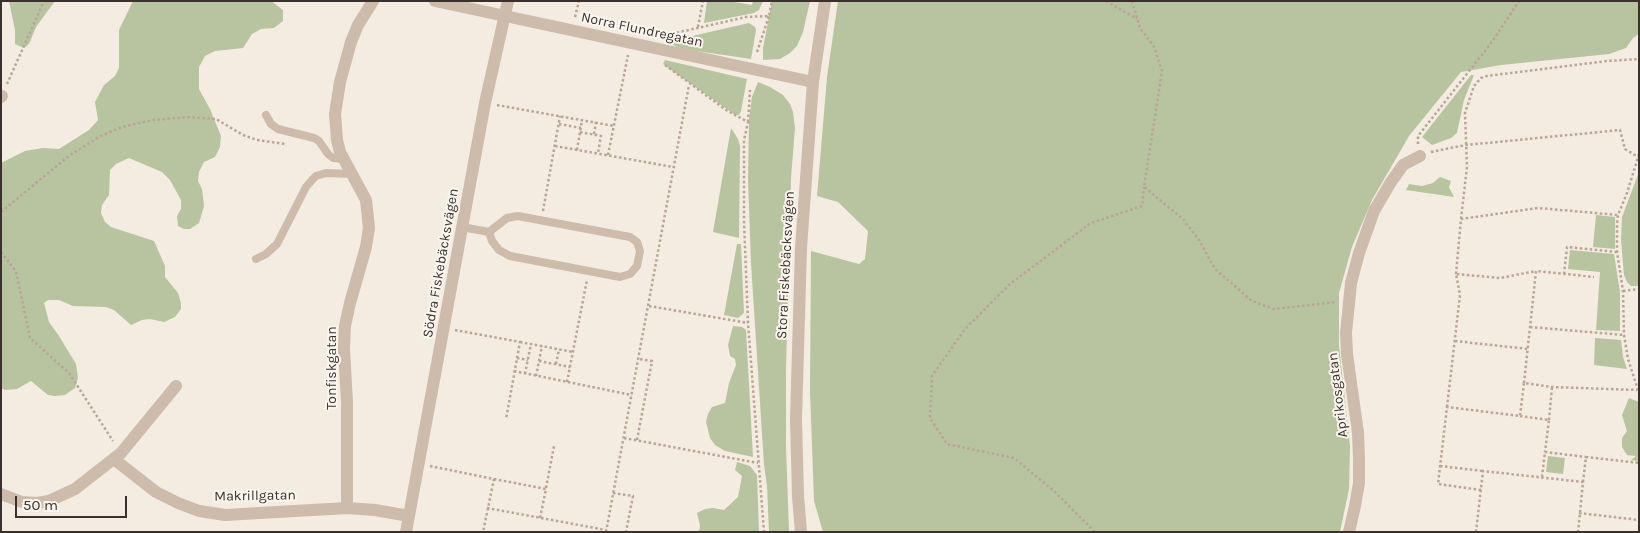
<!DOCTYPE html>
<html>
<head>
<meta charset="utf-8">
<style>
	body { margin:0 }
	#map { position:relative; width:1640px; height:533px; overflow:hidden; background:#f4ebe1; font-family:Karla,sans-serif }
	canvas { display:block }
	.frame { position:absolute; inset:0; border:2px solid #3b302b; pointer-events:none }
	.scale { position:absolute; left:15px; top:496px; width:112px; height:22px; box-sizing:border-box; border:2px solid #3b302b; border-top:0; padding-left:6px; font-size:15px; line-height:18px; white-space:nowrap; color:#3b302b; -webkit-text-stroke:4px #fbf5ee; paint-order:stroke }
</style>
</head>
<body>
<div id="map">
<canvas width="1640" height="533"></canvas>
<div class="frame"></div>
<div class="scale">50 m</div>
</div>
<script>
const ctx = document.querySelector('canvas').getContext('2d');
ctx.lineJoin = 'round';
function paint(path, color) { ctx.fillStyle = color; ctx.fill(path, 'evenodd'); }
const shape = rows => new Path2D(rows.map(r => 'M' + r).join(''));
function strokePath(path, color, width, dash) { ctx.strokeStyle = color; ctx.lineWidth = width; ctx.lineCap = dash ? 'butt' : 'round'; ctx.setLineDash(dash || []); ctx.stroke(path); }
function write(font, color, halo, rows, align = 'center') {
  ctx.font = font + ' Karla,sans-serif'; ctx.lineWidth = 4; ctx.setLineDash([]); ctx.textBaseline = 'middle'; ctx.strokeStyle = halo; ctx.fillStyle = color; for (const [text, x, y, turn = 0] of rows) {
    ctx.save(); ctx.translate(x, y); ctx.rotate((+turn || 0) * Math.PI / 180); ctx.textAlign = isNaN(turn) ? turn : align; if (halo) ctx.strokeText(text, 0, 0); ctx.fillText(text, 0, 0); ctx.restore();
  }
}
const green = shape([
	[9,1,55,1,36,27,29,44,24,48,15,44,15,30],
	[133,1,271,1,283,10,283,21,274,28,261,29,252,34,243,48,215,51,205,56,199,67,199,89,210,109,221,136,220,147,215,157,204,162,199,172,198,181,202,189,204,206,199,223,190,229,184,229,178,226,177,216,181,209,181,200,170,180,162,172,129,158,116,164,110,170,109,195,102,205,101,213,105,222,111,227,154,241,165,266,165,277,178,293,181,303,181,309,175,317,164,322,150,319,142,320,131,325,114,310,106,307,73,306,59,300,48,300,44,303,49,322,59,336,76,364,78,378,75,388,65,395,55,396,48,395,31,381,17,389,5,390,1,388,1,163,25,151,43,148,59,149,89,130,98,120,95,102,104,85,115,76,119,68,119,30],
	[707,1,728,1,752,5,753,1,763,1,759,10,754,13,704,23],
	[772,1,810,1,803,32,797,46,790,53,780,59,763,60,763,48],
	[838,1,1639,1,1639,34,1633,38,1626,48,1609,54,1501,65,1461,72,1409,136,1372,200,1352,247,1339,293,1339,345,1350,446,1349,489,1340,532,823,532,814,501,810,390,811,251,859,264,865,259,868,231,838,202,817,196,827,77],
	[749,23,755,27,756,30,751,59,683,49,666,42],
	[665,60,747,79,741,111,739,115,735,115,663,64],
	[1471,75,1474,75,1464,100,1457,133,1451,138,1432,145,1422,137],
	[758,82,770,87,783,95,790,104,793,112,795,128,791,178,786,367,786,446,789,532,769,532,767,486,764,465,751,263,748,180,749,119,752,97],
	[731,128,738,139,740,146,739,238,713,232],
	[1639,172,1639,286,1631,286,1627,282,1624,275,1621,240,1622,217],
	[1440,177,1451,181,1449,187,1454,197,1406,190,1409,184,1422,186,1433,183],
	[1596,215,1615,217,1615,249,1593,247],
	[737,244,741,244,744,313,738,318,724,315],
	[1570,250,1614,254,1620,292,1620,331,1596,330,1600,272,1568,269],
	[733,326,742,327,746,330,753,457,725,451,715,445,710,438,706,422,708,414,712,407,725,403,729,383,736,365,735,359,730,356,728,345],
	[1595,338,1621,340,1623,357,1627,369,1594,365],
	[1629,398,1639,402,1639,461,1631,460,1636,456,1627,455,1622,447,1622,438,1627,431,1622,415],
	[1548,456,1565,458,1563,474,1546,472],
	[737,462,750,466,757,475,759,532,699,532,700,525,697,513,705,509,713,508,724,510,738,497,742,476,735,470]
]);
const path = shape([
	[1106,1,1137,19],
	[1132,1,1140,28,1154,47,1162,71,1144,187,1183,219,1199,240,1215,269,1252,301,1274,309,1336,302],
	[575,17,579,1],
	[698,27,703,1],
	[662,36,746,17,769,16,772,1],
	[757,52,769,16],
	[665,65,726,110,748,122,744,140,744,222,748,323,764,532],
	[7,84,44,1],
	[497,105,614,126],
	[748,122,750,90],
	[559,124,581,128],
	[580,132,601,136,598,153],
	[594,134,596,122],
	[1418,144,1418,136,1492,42,1519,1],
	[555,146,673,167],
	[577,150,582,120],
	[1431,152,1466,145,1620,130,1625,149,1638,157],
	[1639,154,1627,193,1618,215,1617,224,1617,252,1623,291,1624,335,1628,359,1639,393],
	[608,155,628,55],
	[543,211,560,116],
	[1,212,70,155,99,137,122,127,153,120,188,117,216,119,243,135,257,140,285,144],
	[1461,219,1467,167,1465,113,1474,86,1481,78,1487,76,1607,61,1639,59],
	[1,252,16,271,30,338,69,373,113,441],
	[1456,274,1461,219,1538,208,1618,215],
	[1564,274,1567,247,1617,252],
	[1623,291,1639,289],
	[649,306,748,323],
	[1530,327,1624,335],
	[455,330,520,342,506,419],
	[1455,341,1528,349],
	[520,342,573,352],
	[517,358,528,360],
	[539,361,570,367],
	[556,364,559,349],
	[514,371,632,395],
	[525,374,531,344],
	[536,376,542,346],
	[567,382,587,280],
	[1524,383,1536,271,1594,277],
	[1447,407,1460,295,1456,274,1500,278,1536,271],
	[1520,416,1549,420,1545,452],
	[1549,420,1552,387],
	[624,438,758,463],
	[637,440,652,361,639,359],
	[430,466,494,479,483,532],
	[1440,466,1483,471],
	[1542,477,1545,452,1586,457],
	[494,479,546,489,540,518],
	[1583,482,1586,457,1639,463],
	[546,488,554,446],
	[1481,490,1438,484,1447,407,1520,416,1524,383,1552,387,1637,390],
	[613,493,633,496,626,532],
	[487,508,606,530],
	[1579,513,1639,520],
	[606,532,689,85],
	[1095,532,1055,492,1014,458,947,444,930,418,932,376,965,329,1010,284,1091,223,1142,206,1144,187],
	[1476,532,1483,471,1583,482,1578,532]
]);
const service = shape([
	[266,115,271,124,278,129,314,138,319,141,328,154,333,158,344,159],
	[462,227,489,232,492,241,499,250,510,256,620,277,630,274,637,266,640,251,637,242,630,237,518,216,507,218,489,232],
	[256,259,266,254,277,244,306,187,312,180,316,176,326,173,352,174]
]);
const minor = shape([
	[435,1,813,82],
	[1,97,2,96],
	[115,460,156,492,178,503,199,511,225,515,347,508,375,510,409,516],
	[1,494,22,502,37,503,49,501,75,489,121,453,176,386],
	[347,508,347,402,344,349,345,326,350,303,366,247,369,228,366,200,340,152,337,140,335,114,340,82,351,42,358,25,373,1],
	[406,532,485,103,508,1],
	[1349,532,1355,506,1359,483,1359,459,1358,433,1347,354,1346,333,1351,283,1359,253,1374,211,1391,182,1403,165,1420,156]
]);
const tertiary = shape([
	[801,532,798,496,796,419,801,248,813,82,825,1]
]);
const streetNames = [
	["Norra Flundregatan",642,30,12],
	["Södra Fiskebäcksvägen",441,263,-80],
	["Stora Fiskebäcksvägen",786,265,-87],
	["Tonfiskgatan",332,368,-90],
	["Aprikosgatan",1338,395,-97],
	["Makrillgatan",255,496,-1]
];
paint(green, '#b8c4a0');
strokePath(path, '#b9a596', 2.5, [2.5, 2.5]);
strokePath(service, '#cdbbac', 8);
strokePath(minor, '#cdbbac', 12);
strokePath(tertiary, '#cdbbac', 12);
write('14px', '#3b302b', '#fbf5ee', streetNames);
</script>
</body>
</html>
